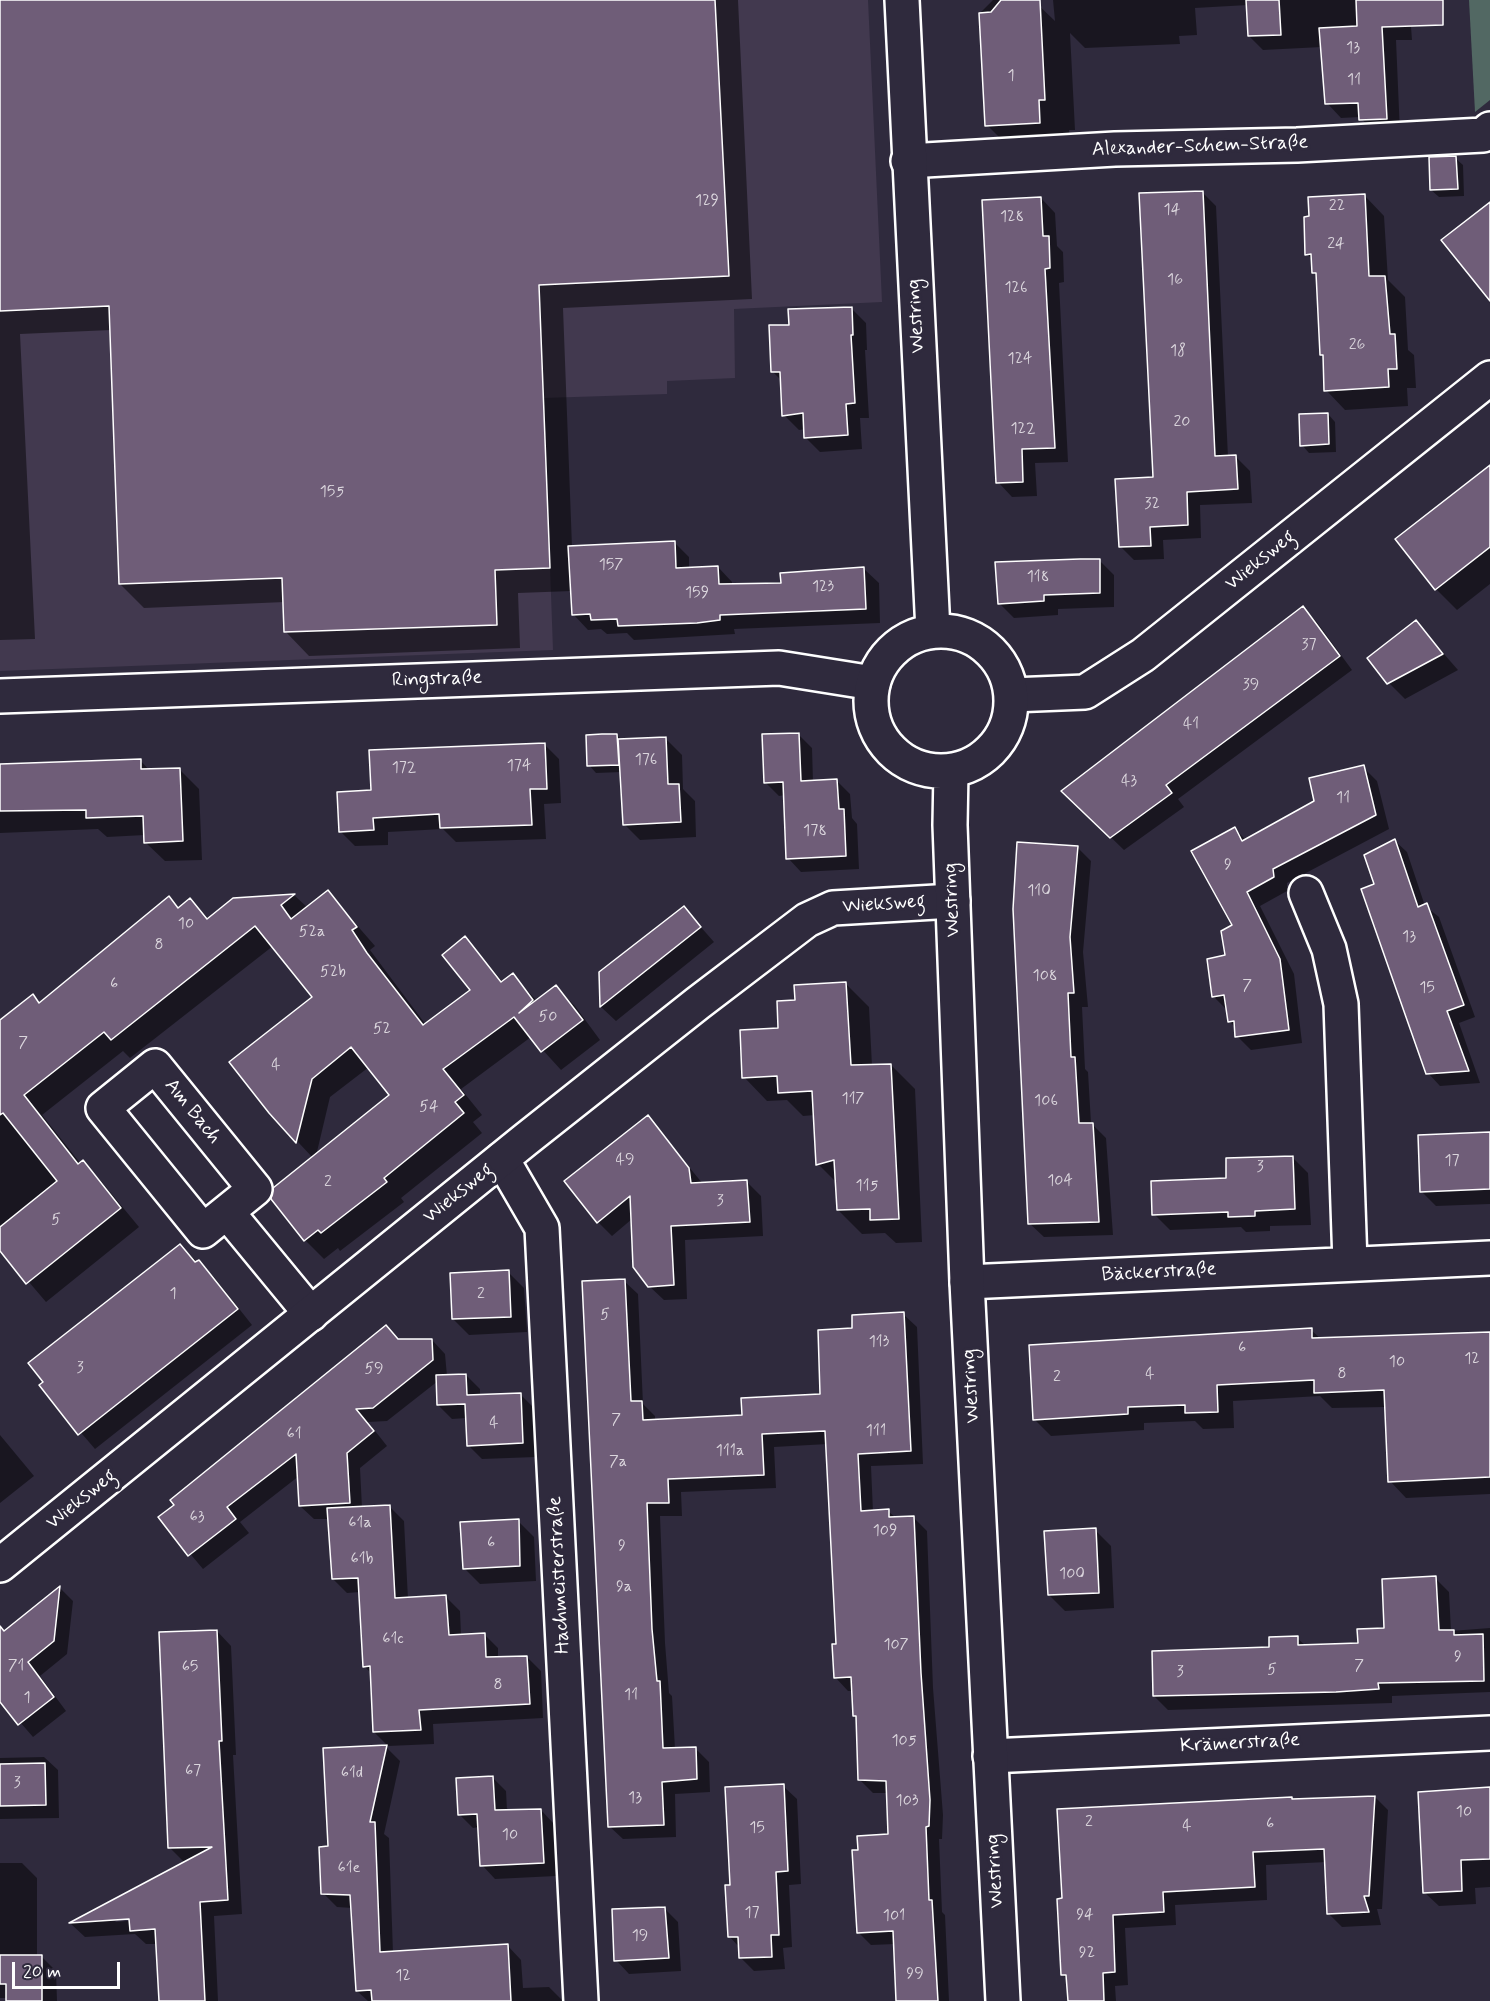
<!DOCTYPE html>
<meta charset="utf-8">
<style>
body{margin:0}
#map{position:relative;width:1490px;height:2001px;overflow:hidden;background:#2f2a3d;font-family:Mynerve,sans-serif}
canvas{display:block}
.scale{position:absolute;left:12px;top:1962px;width:108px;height:27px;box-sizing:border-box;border:3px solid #fff;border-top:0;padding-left:8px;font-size:18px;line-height:21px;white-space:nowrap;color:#fff;-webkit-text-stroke:4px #2f2a3d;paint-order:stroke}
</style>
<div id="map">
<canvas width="1490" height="2001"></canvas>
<div class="scale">20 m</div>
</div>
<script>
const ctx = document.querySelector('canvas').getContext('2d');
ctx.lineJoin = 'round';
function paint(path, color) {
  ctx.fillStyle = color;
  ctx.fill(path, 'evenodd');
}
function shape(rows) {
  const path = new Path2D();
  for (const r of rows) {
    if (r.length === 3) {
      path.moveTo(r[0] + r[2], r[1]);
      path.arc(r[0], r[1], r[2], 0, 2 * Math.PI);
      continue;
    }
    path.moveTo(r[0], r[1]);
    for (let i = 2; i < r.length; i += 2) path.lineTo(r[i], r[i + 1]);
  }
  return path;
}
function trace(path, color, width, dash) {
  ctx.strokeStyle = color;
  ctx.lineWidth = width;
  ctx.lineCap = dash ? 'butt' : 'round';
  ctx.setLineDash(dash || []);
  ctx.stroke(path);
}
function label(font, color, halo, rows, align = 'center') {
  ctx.font = font + ' Mynerve,sans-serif';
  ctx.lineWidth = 6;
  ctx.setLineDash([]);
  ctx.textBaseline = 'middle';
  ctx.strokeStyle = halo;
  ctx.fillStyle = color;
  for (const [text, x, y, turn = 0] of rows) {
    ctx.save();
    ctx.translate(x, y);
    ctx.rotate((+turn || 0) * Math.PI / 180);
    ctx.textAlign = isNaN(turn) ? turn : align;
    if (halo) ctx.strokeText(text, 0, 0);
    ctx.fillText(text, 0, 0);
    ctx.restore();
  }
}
const built = shape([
 [0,0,868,0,882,302,734,309,735,378,667,381,667,394,544,398,553,650,0,671]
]);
const green = shape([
 [1469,0,1490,0,1490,100,1475,112]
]);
const shadow = shape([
 [0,0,738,0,752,299,563,308,572,547,674,542,689,557,689,568,718,567,732,582,732,585,782,584,864,569,879,583,880,623,734,629,735,634,634,640,627,633,607,634,601,629,588,630,574,615,572,591,518,593,520,648,309,656,286,632,285,602,144,608,120,584,111,330,20,334,35,639,0,640],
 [993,0,1033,0,1055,21,1053,0,1409,0,1412,40,1396,40,1400,133,1375,134,1360,117,1341,118,1327,103,1322,47,1263,50,1249,36,1248,5,1195,8,1197,35,1179,36,1180,44,1085,48,1070,33,1075,130,1069,130,1070,153,1018,156,987,125,981,12],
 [1455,158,1463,165,1464,196,1439,197,1431,190],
 [1202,192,1216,206,1228,457,1236,457,1250,471,1252,503,1200,505,1201,538,1163,540,1164,559,1134,560,1120,546,1154,479],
 [1365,196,1384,216,1388,280,1405,297,1408,350,1414,355,1416,388,1407,388,1408,406,1345,410,1326,390,1318,277,1313,272,1313,260,1307,254],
 [1041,198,1055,213,1057,246,1063,252,1064,282,1059,283,1068,462,1035,463,1037,496,1012,497,998,482],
 [851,308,866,323,867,350,865,350,869,418,860,418,862,449,820,452,805,437,805,429,799,430,784,415,782,381,773,372,791,326],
 [1328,414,1335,422,1336,452,1309,453,1302,445],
 [1490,467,1490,584,1457,610,1436,589,1397,539],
 [1099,560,1114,575,1114,607,1058,609,1058,615,1014,618,999,603],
 [1303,608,1316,621,1352,670,1178,799,1184,807,1124,850,1063,791],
 [1416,622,1458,670,1405,699,1389,683],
 [798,734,812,748,813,782,837,781,850,794,852,818,857,824,859,869,801,872,788,858,785,795,779,796,765,782],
 [617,735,622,740,666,739,682,755,683,789,695,801,696,837,640,840,624,824,622,772,596,773,589,765],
 [544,744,559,759,561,803,544,804,546,839,456,842,443,829,388,832,388,845,355,846,340,831,372,792],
 [140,760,150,771,179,769,199,789,202,860,165,861,145,842,145,835,107,837,98,829,0,833,0,763,2,766],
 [1363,767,1377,781,1389,829,1287,883,1287,891,1260,906,1294,974,1302,1043,1251,1050,1237,1036,1236,1028,1229,1021,1227,1010,1213,996,1234,926,1235,829,1246,840,1316,801],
 [1394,840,1407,852,1425,906,1439,917,1475,1017,1459,1023,1480,1083,1440,1086,1428,1073,1376,885],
 [1077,847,1091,861,1083,952,1088,1007,1082,1007,1085,1069,1088,1072,1091,1123,1106,1138,1113,1235,1044,1237,1029,1223],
 [328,892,375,946,370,950,426,1025,472,991,465,938,503,982,513,975,537,1001,556,987,575,1006,600,1040,561,1070,531,1037,461,1089,482,1115,473,1122,482,1133,401,1198,404,1202,340,1251,338,1248,324,1259,305,1240,272,1198,313,1158,270,1112,314,997,273,946,130,1058,123,1051,42,1115,81,1164,83,1162,101,1181,139,1227,46,1302,0,1248,0,1022,33,996,40,1004,169,899,179,909,190,900,209,919,234,899,294,895,308,908],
 [369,1067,391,1096,316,1156,330,1097],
 [684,908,714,942,616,1021,601,1007,601,973],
 [845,983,869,1007,872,1066,891,1065,915,1089,922,1242,896,1243,885,1233,862,1234,838,1210,837,1183,818,1164,815,1115,803,1116,787,1100,767,1101,744,1077,797,1002],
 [648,1117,703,1184,746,1181,761,1196,763,1236,685,1240,687,1299,664,1300,649,1286,632,1219,612,1236,598,1222],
 [1490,1133,1490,1204,1436,1206,1421,1191],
 [1292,1157,1308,1173,1311,1225,1270,1226,1270,1231,1246,1232,1241,1227,1170,1230,1154,1214,1228,1179],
 [180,1246,214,1277,252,1325,95,1449,41,1386],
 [508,1272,524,1288,527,1332,469,1335,453,1319],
 [624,1281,638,1294,643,1404,655,1416,655,1421,744,1416,821,1395,854,1330,903,1314,917,1327,923,1464,871,1466,873,1512,888,1511,896,1518,913,1517,927,1531,933,1688,943,1815,942,1839,939,1839,942,1912,945,1915,949,2001,897,2001,895,1944,871,1945,858,1932,860,1851,890,1836,888,1793,873,1793,859,1779,857,1719,854,1716,853,1691,848,1691,835,1677,838,1645,828,1444,774,1447,776,1488,681,1492,682,1516,660,1516,665,1643,669,1693,672,1696,675,1749,695,1748,709,1762,710,1792,675,1794,676,1837,623,1839,609,1826],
 [386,1327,400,1341,432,1340,445,1354,447,1376,466,1375,480,1389,480,1396,520,1394,534,1408,536,1457,482,1459,468,1445,467,1418,452,1419,438,1405,438,1381,387,1421,368,1422,387,1446,360,1468,362,1508,390,1507,404,1521,408,1599,446,1597,460,1611,461,1635,484,1634,498,1648,498,1658,527,1657,541,1671,543,1718,433,1724,434,1744,388,1746,374,1732,371,1673,364,1666,360,1592,347,1593,333,1579,330,1519,314,1519,300,1506,299,1476,240,1522,249,1533,203,1569,160,1518],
 [1311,1330,1321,1339,1490,1334,1490,1494,1406,1498,1390,1481,1386,1407,1332,1408,1320,1396,1233,1401,1234,1428,1203,1429,1195,1421,1144,1423,1144,1430,1051,1436,1035,1420],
 [0,1435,34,1476,0,1503],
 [518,1521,534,1537,536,1581,480,1584,464,1568],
 [1095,1530,1111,1546,1114,1608,1065,1611,1049,1595],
 [1435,1578,1449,1592,1451,1631,1490,1628,1490,1692,1392,1696,1392,1703,1168,1710,1154,1696,1297,1638,1306,1646,1359,1645,1386,1629],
 [60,1588,73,1601,67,1654,40,1676,66,1711,33,1737,0,1699,0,1636],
 [217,1631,231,1646,236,1755,233,1755,242,1914,214,1916,218,2001,160,2001,157,1944,146,1944,135,1934,85,1937,71,1924,185,1863,169,1847],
 [137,1917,137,1920,115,1922,119,1918],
 [386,1747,400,1761,384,1834,389,1838,393,1953,507,1945,521,1960,523,1988,549,1987,563,2001,368,2001,357,1991,352,1908,337,1907,323,1893,330,1848],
 [44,1757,58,1770,59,1818,0,1819,0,1758],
 [492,1777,506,1791,507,1810,541,1810,554,1824,556,1876,495,1879,482,1865,479,1827,473,1828,459,1814],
 [783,1786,797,1799,801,1884,789,1885,792,1947,783,1948,785,1969,754,1971,741,1958,740,1948,729,1936,732,1886],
 [1490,1790,1490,1887,1475,1888,1476,1904,1439,1906,1424,1892],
 [1375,1797,1388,1810,1382,1909,1377,1909,1381,1925,1342,1927,1329,1914,1327,1862,1266,1865,1267,1900,1175,1905,1176,1925,1125,1928,1128,1985,1115,1986,1116,2001,1070,2001,1068,1980,1062,1974,1059,1900,1294,1801],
 [0,1863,22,1863,37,1878,37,1956,41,1956,56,1971,57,2001,8,2001,8,1998,0,1998],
 [665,1909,678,1922,681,1971,629,1974,616,1960]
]);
const building = shape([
 [0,0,715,0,729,276,539,285,550,568,495,570,497,625,284,632,282,578,119,584,109,306,0,311,0,0],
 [1001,0,1040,0,1045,100,1039,100,1040,123,985,126,979,13,991,12,1001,0],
 [1246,0,1279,0,1281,35,1248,36,1246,0],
 [1356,0,1443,0,1443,25,1382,27,1387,119,1359,120,1358,103,1325,104,1319,28,1357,26,1356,0],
 [1456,156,1458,189,1430,190,1429,157,1456,156],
 [1203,191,1215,456,1236,455,1238,489,1187,492,1188,525,1150,527,1151,546,1119,547,1115,479,1153,477,1139,193,1203,191],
 [1365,194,1369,276,1385,276,1390,334,1395,334,1397,369,1388,369,1389,387,1324,391,1323,355,1320,355,1316,273,1312,273,1311,254,1305,255,1304,217,1309,216,1308,197,1365,194],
 [1041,197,1043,236,1049,236,1050,268,1045,269,1055,448,1022,449,1023,482,996,483,982,200,1041,197],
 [1490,202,1490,301,1441,240,1490,202],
 [852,307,853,335,851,335,855,403,846,404,848,435,804,438,803,413,782,416,780,372,771,372,769,325,789,325,788,309,852,307],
 [1328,413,1329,444,1300,446,1299,414,1328,413],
 [1490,465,1490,547,1435,590,1395,539,1490,465],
 [675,541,676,568,718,566,719,584,781,583,780,573,864,567,866,609,720,615,720,620,697,623,618,626,617,619,591,620,590,614,572,615,568,546,675,541],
 [1080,559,1100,559,1100,593,1044,595,1044,601,998,604,995,562,1080,559],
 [1303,606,1340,656,1166,785,1172,793,1110,838,1061,791,1303,606],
 [1416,620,1443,654,1387,684,1367,658,1416,620],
 [799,733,801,781,837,779,839,809,844,809,846,856,786,859,783,782,764,783,762,734,799,733],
 [602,734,617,734,619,765,587,766,586,735,602,734],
 [666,737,668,784,679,784,681,822,623,825,618,739,666,737],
 [545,743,547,789,530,789,532,825,440,828,439,814,373,818,374,830,339,832,337,792,371,790,369,750,545,743],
 [141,759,141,769,180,768,183,841,144,843,143,816,86,818,86,810,0,811,0,764,141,759],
 [1364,765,1376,815,1273,869,1274,877,1247,892,1280,959,1289,1030,1235,1037,1234,1021,1228,1022,1224,995,1212,997,1207,959,1225,955,1221,931,1232,925,1191,851,1235,827,1242,841,1314,801,1309,778,1364,765],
 [1395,839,1418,907,1427,903,1464,1005,1447,1011,1469,1071,1426,1074,1361,889,1374,884,1364,855,1395,839],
 [1017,842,1078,846,1070,937,1074,993,1068,993,1071,1057,1075,1057,1079,1123,1093,1123,1099,1222,1028,1224,1013,909,1017,842],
 [328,890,357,927,352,930,367,953,423,1025,470,990,442,955,465,936,501,982,513,973,533,1000,519,1013,556,985,583,1020,541,1052,514,1017,443,1069,464,1095,455,1102,464,1113,384,1178,387,1182,321,1233,318,1230,304,1241,271,1199,273,1188,389,1095,351,1047,312,1079,296,1143,269,1113,229,1062,312,997,255,926,111,1040,104,1032,24,1095,78,1164,83,1160,121,1208,26,1284,0,1251,0,1227,57,1181,3,1113,0,1115,0,1020,33,994,39,1003,169,896,178,908,190,898,207,919,233,898,295,894,281,905,291,919,328,890],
 [684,906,701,927,600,1007,599,972,684,906],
 [846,982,851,1065,891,1064,899,1219,870,1220,870,1209,837,1210,834,1160,816,1165,812,1091,778,1093,777,1076,742,1078,740,1030,778,1028,777,1001,795,1000,794,985,846,982],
 [648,1115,689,1168,691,1183,747,1180,750,1222,671,1226,674,1285,648,1287,633,1267,630,1196,597,1223,564,1181,648,1115],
 [1490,1132,1490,1189,1420,1192,1418,1135,1490,1132],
 [1293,1156,1295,1209,1255,1211,1255,1216,1228,1217,1228,1212,1152,1215,1151,1181,1226,1178,1226,1158,1293,1156],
 [180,1244,195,1262,199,1260,238,1309,78,1435,39,1385,43,1382,28,1363,180,1244],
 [509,1270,511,1317,452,1319,450,1273,509,1270],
 [625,1279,631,1401,642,1401,643,1420,742,1415,741,1398,820,1394,818,1330,852,1328,852,1315,904,1312,911,1451,858,1454,861,1511,889,1509,889,1517,914,1516,921,1673,930,1800,929,1826,926,1827,929,1900,932,1900,938,2001,896,2001,893,1931,857,1933,852,1850,858,1850,857,1836,888,1834,886,1781,858,1780,856,1716,853,1716,851,1677,834,1678,832,1644,836,1644,825,1431,762,1434,764,1475,668,1479,669,1503,647,1503,652,1629,657,1681,660,1681,663,1748,696,1747,697,1779,662,1782,664,1825,608,1827,582,1281,625,1279],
 [386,1325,398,1339,432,1339,433,1360,373,1408,356,1409,374,1431,347,1453,350,1503,299,1506,296,1454,227,1507,236,1519,188,1556,158,1517,174,1505,170,1500,386,1325],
 [1312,1328,1312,1338,1490,1332,1490,1477,1388,1482,1384,1390,1314,1393,1314,1380,1217,1385,1218,1412,1185,1413,1185,1405,1128,1407,1128,1414,1033,1420,1029,1345,1312,1328],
 [466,1374,467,1395,521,1393,523,1443,467,1446,465,1404,437,1405,436,1375,466,1374],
 [390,1505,395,1598,446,1595,449,1635,485,1633,486,1657,527,1656,530,1704,419,1710,421,1730,373,1732,370,1666,363,1667,358,1578,332,1579,327,1508,390,1505],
 [519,1519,520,1566,463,1569,460,1522,519,1519],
 [1096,1528,1099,1593,1048,1595,1044,1531,1096,1528],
 [1436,1576,1439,1630,1454,1630,1454,1635,1483,1634,1484,1681,1378,1683,1379,1689,1336,1692,1153,1696,1152,1651,1269,1647,1269,1637,1298,1636,1298,1645,1358,1643,1357,1629,1384,1628,1382,1579,1436,1576],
 [60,1586,54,1641,28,1662,54,1697,18,1725,0,1702,0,1626,4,1631,60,1586],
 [217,1630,222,1741,219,1741,228,1900,200,1902,205,2001,159,2001,155,1929,130,1931,129,1919,69,1923,212,1847,168,1848,159,1632,217,1630],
 [387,1745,370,1822,375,1822,380,1952,508,1944,511,2001,372,2001,371,1990,356,1991,350,1895,321,1894,319,1847,328,1846,323,1748,387,1745],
 [45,1763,46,1805,0,1806,0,1764,45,1763],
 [493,1776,495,1810,541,1809,544,1863,480,1866,477,1814,458,1815,456,1778,493,1776],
 [784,1784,788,1871,776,1872,779,1935,771,1935,772,1957,739,1958,738,1937,728,1937,725,1885,730,1885,725,1787,784,1784],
 [1490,1787,1490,1859,1461,1860,1462,1891,1423,1893,1418,1792,1490,1787],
 [1375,1796,1369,1896,1364,1896,1369,1912,1327,1914,1324,1849,1253,1852,1255,1887,1163,1892,1164,1912,1113,1915,1115,1972,1103,1973,1104,2001,1068,2001,1066,1975,1061,1975,1057,1899,1062,1898,1057,1809,1292,1797,1292,1799,1375,1796],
 [665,1907,669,1958,614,1961,612,1909,665,1907],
 [0,1955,42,1955,42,2001,6,2001,6,1984,0,1984,0,1955]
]);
const minor = shape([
 [908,161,1115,149,1297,145,1483,135,1490,129],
 [1012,695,1085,692,1143,655,1490,378],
 [0,696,779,668,873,683],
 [1306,893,1329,949,1341,1004,1350,1263],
 [155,1066,255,1189,203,1231,103,1108,155,1066],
 [502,1159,542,1228,581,2001],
 [227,1212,311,1314],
 [967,1282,1490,1258],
 [990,1756,1490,1733]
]);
const tertiary = shape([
 [0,1565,525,1140,698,1003,807,920,833,908,953,901]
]);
const secondary = shape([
 [902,0,933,631],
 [941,701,70],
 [951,771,950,825,967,1282,1003,2001]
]);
const numberNames = [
 ["13",1353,49],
 ["1",1011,77],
 ["11",1354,81],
 ["129",707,202],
 ["22",1337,207],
 ["14",1172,211],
 ["128",1012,218],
 ["24",1336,245],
 ["16",1175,281],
 ["126",1016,289],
 ["26",1357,346],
 ["18",1178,352],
 ["124",1020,360],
 ["20",1182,423],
 ["122",1023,430],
 ["155",332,493],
 ["32",1152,505],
 ["157",611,566],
 ["118",1038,578],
 ["123",823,588],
 ["159",697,594],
 ["37",1309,646],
 ["39",1251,686],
 ["41",1191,725],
 ["176",646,761],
 ["174",519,767],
 ["172",404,769],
 ["43",1129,782],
 ["11",1343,799],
 ["178",815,832],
 ["9",1228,866],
 ["110",1039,892],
 ["10",186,925],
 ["52a",312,933],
 ["13",1409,938],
 ["8",159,946],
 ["52b",333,973],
 ["108",1045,977],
 ["6",114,985],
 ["7",1247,987],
 ["15",1427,989],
 ["50",548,1018],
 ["52",382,1030],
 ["7",23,1044],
 ["4",276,1066],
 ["117",853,1100],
 ["106",1046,1102],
 ["54",429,1108],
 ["49",625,1161],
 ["17",1452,1162],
 ["3",1260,1168],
 ["104",1060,1182],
 ["2",328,1183],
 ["115",867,1187],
 ["3",720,1202],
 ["5",56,1221],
 ["1",173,1295],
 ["2",481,1295],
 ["5",605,1316],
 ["113",879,1343],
 ["6",1242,1349],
 ["12",1472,1360],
 ["10",1397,1363],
 ["3",80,1369],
 ["59",374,1370],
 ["4",1150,1375],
 ["8",1342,1375],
 ["2",1057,1378],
 ["7",616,1421],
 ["4",494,1424],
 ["111",876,1432],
 ["61",294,1435],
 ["111a",730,1452],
 ["7a",618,1463],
 ["63",197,1518],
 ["61a",360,1524],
 ["109",885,1532],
 ["6",491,1544],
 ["9",622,1547],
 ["61b",362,1560],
 ["100",1072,1575],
 ["9a",624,1588],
 ["61c",393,1640],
 ["107",896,1646],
 ["9",1458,1658],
 ["71",16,1667],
 ["7",1359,1667],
 ["65",190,1668],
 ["5",1272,1671],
 ["3",1180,1673],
 ["8",498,1686],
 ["11",631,1696],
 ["1",27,1699],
 ["105",904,1742],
 ["67",193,1772],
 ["61d",352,1774],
 ["3",17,1784],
 ["13",635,1799],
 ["103",907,1802],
 ["10",1464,1813],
 ["2",1089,1823],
 ["6",1270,1825],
 ["4",1187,1827],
 ["15",757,1829],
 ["10",510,1836],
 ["61e",349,1869],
 ["17",752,1914],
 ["94",1085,1916],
 ["101",894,1917],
 ["19",640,1937],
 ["92",1087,1954],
 ["99",915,1975],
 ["12",403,1977]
];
const streetNames = [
 ["Alexander-Schem-Straße",1200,147,-2],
 ["Westring",917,316,-93],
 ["Wieksweg",1261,561,-39],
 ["Ringstraße",437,680,-2],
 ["Westring",953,900,-92],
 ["Wieksweg",884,905,-4],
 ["Am Bach",192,1112,51],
 ["Wieksweg",459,1194,-39],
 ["Bäckerstraße",1159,1273,-3],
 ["Westring",972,1386,-93],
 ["Wieksweg",82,1500,-39],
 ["Hachmeisterstraße",560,1575,-93],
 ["Krämerstraße",1240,1744,-3],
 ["Westring",996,1871,-93]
];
paint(built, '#42394f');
paint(green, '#526863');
paint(shadow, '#0007');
paint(building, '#6f5d78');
trace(building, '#fff', 1.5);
trace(minor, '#fff', 38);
trace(tertiary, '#fff', 38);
trace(secondary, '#fff', 38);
trace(minor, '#2f2a3d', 33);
trace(tertiary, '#2f2a3d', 33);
trace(secondary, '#2f2a3d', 33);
label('16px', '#dbd6dd', null, numberNames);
label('20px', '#fff', '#2f2a3d', streetNames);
</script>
